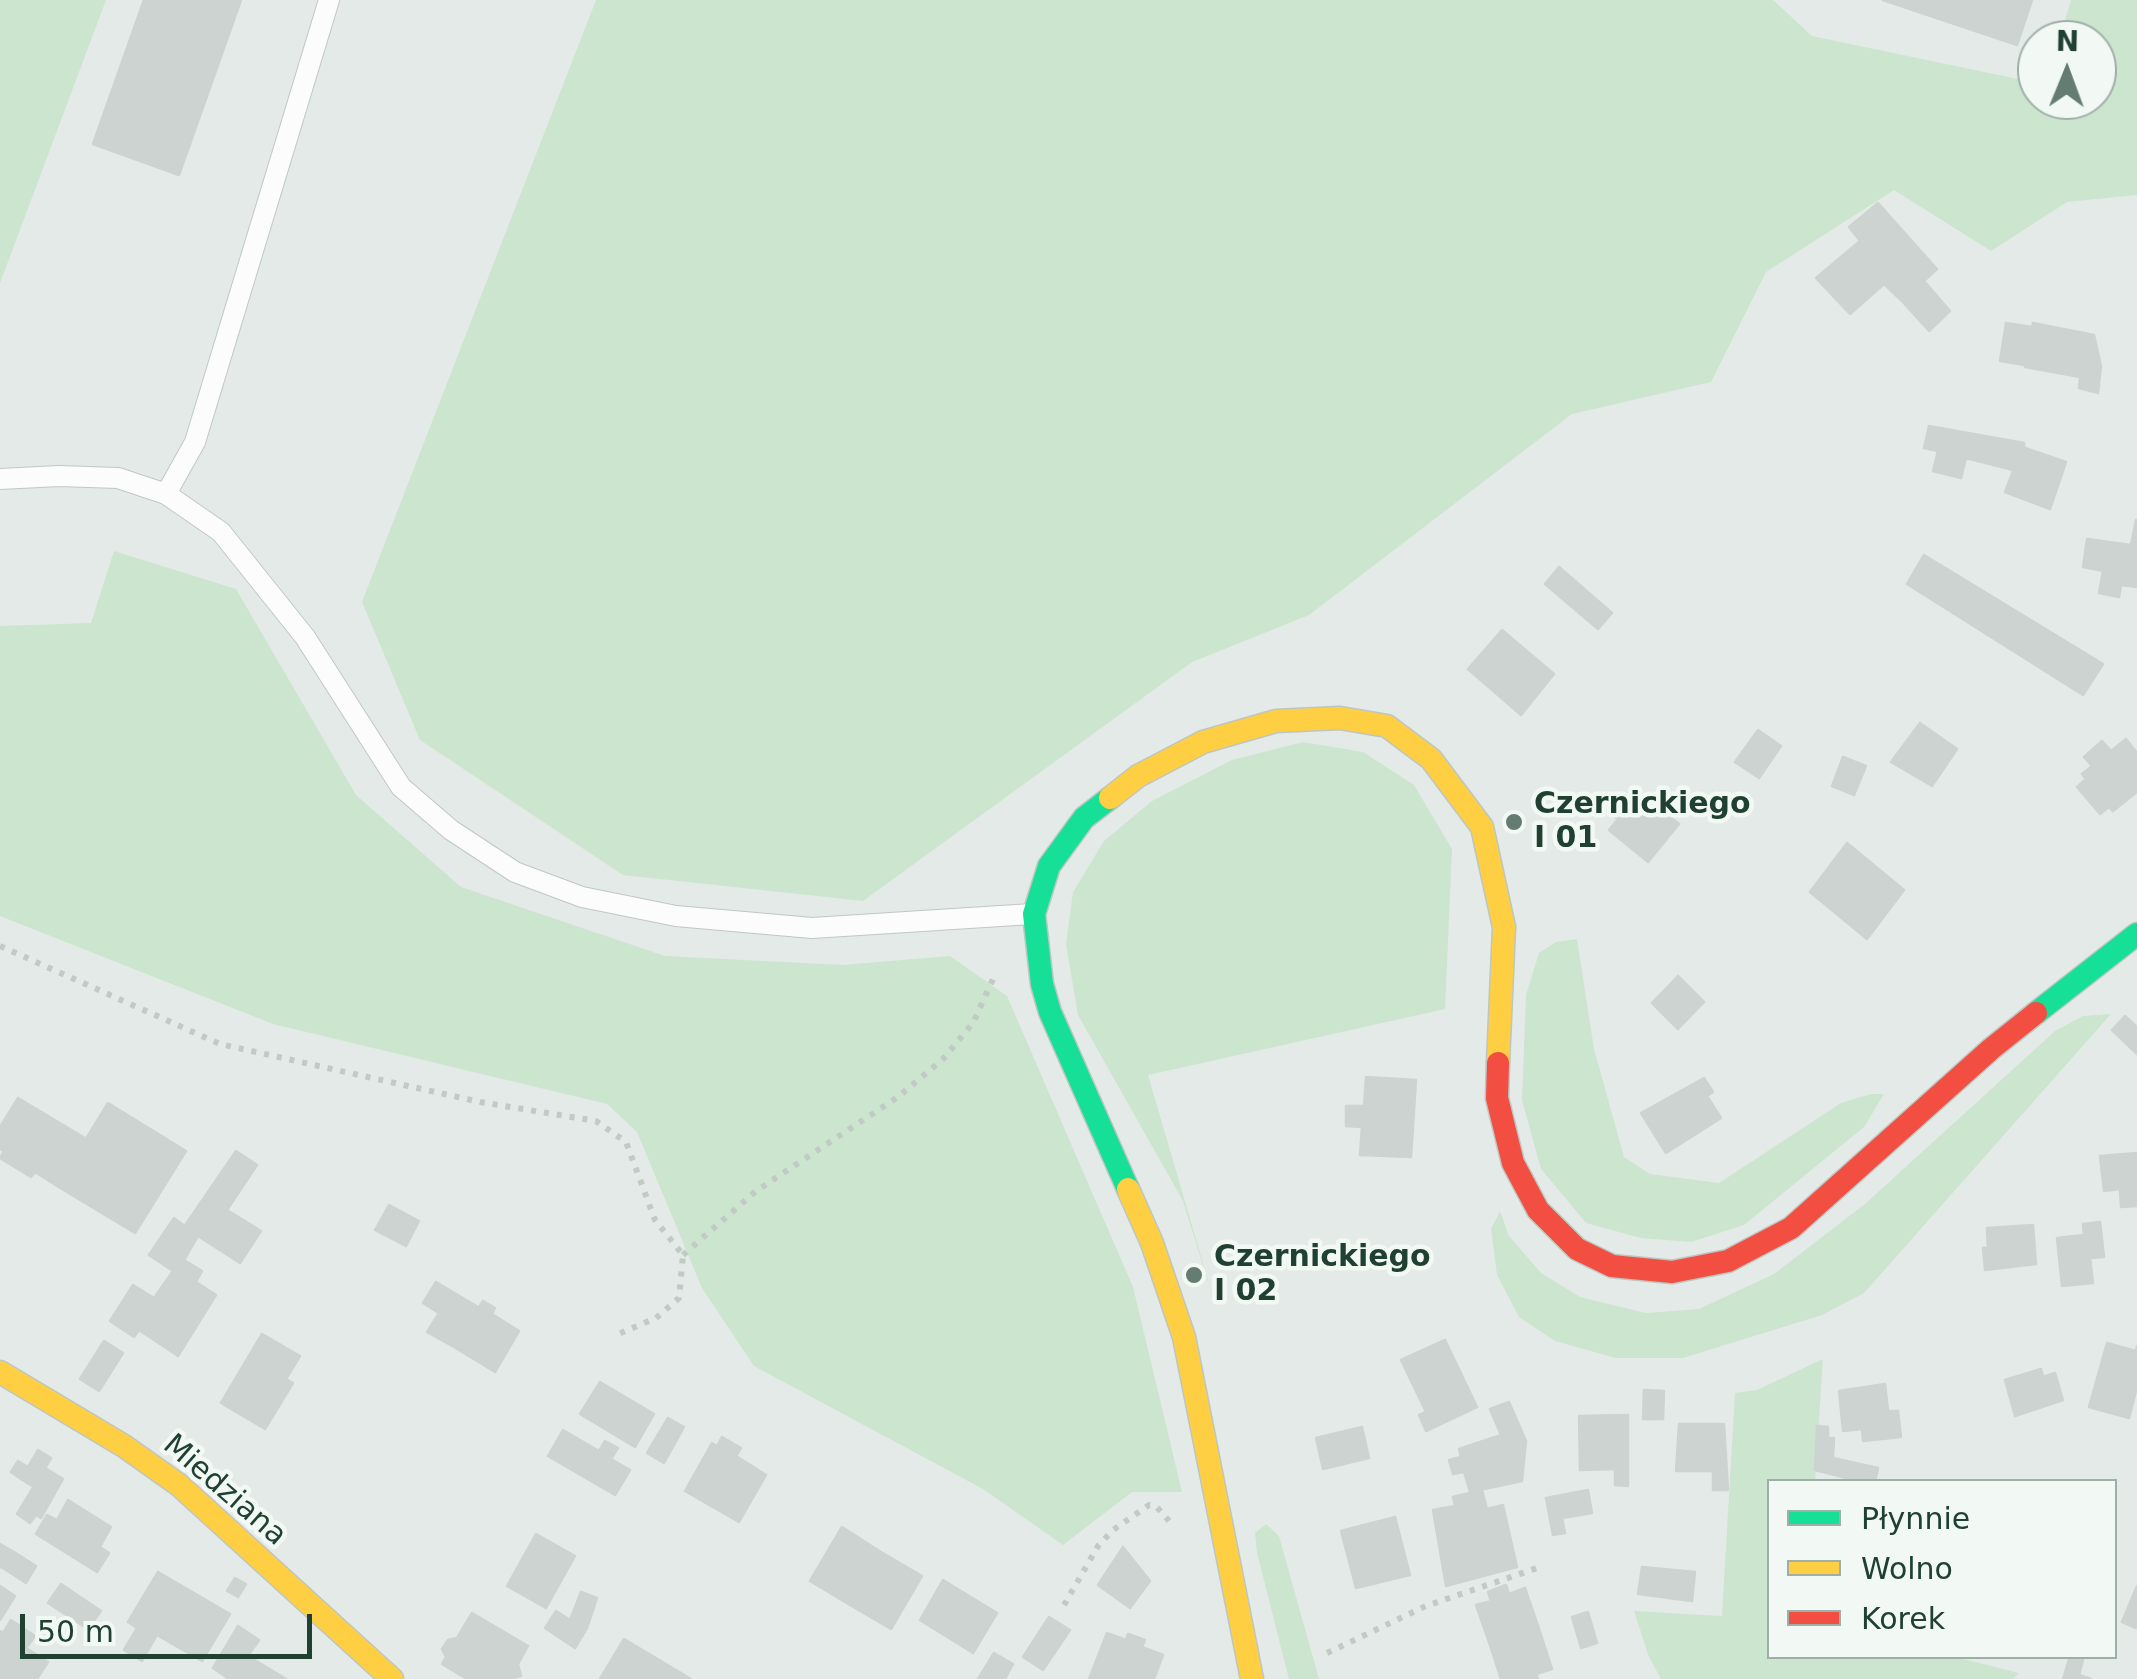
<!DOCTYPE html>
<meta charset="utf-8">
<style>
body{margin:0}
#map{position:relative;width:2137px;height:1679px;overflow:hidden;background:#e4eae7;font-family:"DejaVu Sans",sans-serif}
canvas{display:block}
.legend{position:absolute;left:1767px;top:1479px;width:350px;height:180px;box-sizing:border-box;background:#f2f9f5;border:2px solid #9eafa7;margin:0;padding:12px 18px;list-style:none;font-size:30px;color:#204032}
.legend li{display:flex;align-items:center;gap:20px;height:50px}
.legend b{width:50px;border:2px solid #9eafa7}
.north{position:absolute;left:2017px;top:20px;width:100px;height:100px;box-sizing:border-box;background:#f2f9f5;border:2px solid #9eafa7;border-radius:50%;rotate:1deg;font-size:28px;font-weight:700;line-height:40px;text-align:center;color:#204032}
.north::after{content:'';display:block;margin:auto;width:35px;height:45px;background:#657c71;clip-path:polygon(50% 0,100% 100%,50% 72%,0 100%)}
.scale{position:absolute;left:20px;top:1614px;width:292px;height:45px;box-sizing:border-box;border:5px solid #204032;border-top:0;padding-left:12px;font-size:30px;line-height:35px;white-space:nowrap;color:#204032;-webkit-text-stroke:8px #f2f9f5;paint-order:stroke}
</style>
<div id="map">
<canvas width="2137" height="1679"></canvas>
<ul class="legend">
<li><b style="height:12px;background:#16e098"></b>Płynnie</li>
<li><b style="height:12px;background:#ffcf43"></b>Wolno</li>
<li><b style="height:12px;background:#f24e42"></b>Korek</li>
</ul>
<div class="north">N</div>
<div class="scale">50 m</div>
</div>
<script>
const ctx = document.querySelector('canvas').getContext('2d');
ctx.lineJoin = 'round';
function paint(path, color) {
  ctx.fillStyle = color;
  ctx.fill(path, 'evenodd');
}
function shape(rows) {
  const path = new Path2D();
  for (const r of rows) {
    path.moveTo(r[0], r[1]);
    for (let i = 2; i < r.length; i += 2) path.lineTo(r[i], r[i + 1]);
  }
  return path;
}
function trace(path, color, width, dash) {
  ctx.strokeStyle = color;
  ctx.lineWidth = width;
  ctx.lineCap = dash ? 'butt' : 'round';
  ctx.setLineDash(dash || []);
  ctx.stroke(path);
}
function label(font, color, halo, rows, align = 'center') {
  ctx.font = font + ' "DejaVu Sans",sans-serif';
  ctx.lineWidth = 9;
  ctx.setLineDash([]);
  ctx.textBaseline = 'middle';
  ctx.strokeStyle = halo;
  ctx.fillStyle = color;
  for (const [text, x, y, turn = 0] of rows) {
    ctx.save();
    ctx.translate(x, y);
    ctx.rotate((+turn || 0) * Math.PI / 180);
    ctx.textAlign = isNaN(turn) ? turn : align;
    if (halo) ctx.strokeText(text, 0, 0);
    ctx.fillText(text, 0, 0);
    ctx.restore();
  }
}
const green = shape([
 [0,0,106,0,0,283],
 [596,0,1773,0,1812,36,2037,83,2037,100,2097,100,2097,40,2059,40,2071,0,2137,0,2137,195,2067,202,1991,251,1894,190,1766,272,1711,382,1572,414,1309,615,1192,662,863,901,623,875,420,740,362,602],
 [114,551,236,589,356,795,461,887,665,956,843,965,950,956,1007,996,1133,1287,1182,1492,1132,1492,1063,1545,983,1489,754,1366,702,1288,637,1132,607,1104,273,1024,0,916,0,626,91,623],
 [1303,742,1363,752,1414,785,1452,849,1445,1009,1148,1075,1217,1311,1183,1201,1078,1015,1066,944,1073,892,1104,841,1152,801,1232,760],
 [1577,939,1594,1049,1624,1157,1650,1174,1719,1183,1841,1103,1871,1094,1884,1094,1864,1127,1744,1225,1691,1242,1641,1238,1586,1223,1541,1169,1522,1100,1526,995,1539,953,1556,942],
 [2111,1014,1864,1293,1822,1315,1683,1358,1616,1358,1555,1341,1519,1317,1497,1275,1491,1229,1500,1211,1509,1236,1541,1273,1580,1297,1646,1313,1699,1309,1774,1274,1865,1204,2055,1031,2083,1016],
 [1823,1359,1815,1481,1770,1482,1770,1656,1955,1657,2019,1673,2013,1679,1661,1679,1649,1657,1634,1611,1722,1616,1735,1393,1757,1390],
 [1266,1524,1279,1536,1319,1679,1289,1679,1257,1553,1255,1533]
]);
const building = shape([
 [144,0,241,0,179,175,93,144,144,0],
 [1883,0,2032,0,2017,45,1883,0],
 [1878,203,1937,269,1902,301,1884,284,1850,314,1816,278,1860,241,1849,227,1878,203],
 [1924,281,1950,311,1929,331,1902,301,1924,281],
 [2006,323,2032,327,2025,365,2000,361,2006,323],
 [2033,323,2094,335,2101,366,2098,393,2079,388,2080,377,2025,367,2033,323],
 [1929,426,2024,443,2024,448,2013,470,1966,458,1961,478,1933,471,1938,451,1924,448,1929,426],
 [2022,447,2066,462,2050,509,2005,492,2022,447],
 [2136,520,2137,587,2121,585,2119,597,2099,593,2103,571,2083,567,2087,539,2131,545,2136,520],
 [1924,555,2103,664,2083,695,1907,584,1924,555],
 [1559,567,1612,613,1598,629,1545,584,1559,567],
 [1502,630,1554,674,1521,715,1468,669,1502,630],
 [1920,723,1957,749,1932,786,1891,762,1920,723],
 [1758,730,1781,746,1759,778,1735,762,1758,730],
 [2126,739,2137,753,2137,792,2113,811,2109,807,2100,814,2077,787,2086,779,2082,774,2092,766,2084,757,2102,741,2111,751,2126,739],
 [1843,757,1866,766,1854,795,1832,786,1843,757],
 [1640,793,1679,824,1648,862,1609,830,1618,819,1607,811,1620,795,1631,805,1640,793],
 [1847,843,1904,890,1867,939,1810,892,1847,843],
 [1678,976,1704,1002,1678,1029,1652,1003,1678,976],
 [2125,1016,2137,1027,2137,1054,2112,1030,2125,1016],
 [1366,1077,1416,1080,1411,1157,1360,1155,1362,1127,1346,1126,1346,1106,1364,1106,1366,1077],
 [1704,1078,1713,1092,1707,1096,1721,1118,1666,1153,1641,1113,1704,1078],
 [18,1098,85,1138,57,1186,35,1172,31,1177,0,1158,4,1151,0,1149,0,1127,18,1098],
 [108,1103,186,1151,135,1233,57,1186,108,1103],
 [236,1151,257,1165,227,1210,261,1231,240,1263,184,1227,236,1151],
 [2137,1153,2137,1206,2121,1207,2120,1189,2104,1191,2100,1156,2137,1153],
 [389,1205,419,1221,406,1246,375,1230,389,1205],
 [174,1218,198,1236,184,1260,202,1271,196,1282,216,1295,178,1356,139,1330,134,1337,110,1321,133,1285,154,1298,173,1271,149,1255,174,1218],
 [2100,1222,2104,1257,2090,1258,2093,1283,2062,1286,2057,1238,2084,1235,2083,1224,2100,1222],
 [2033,1225,2036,1264,1985,1270,1983,1248,1988,1248,1987,1228,2033,1225],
 [436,1282,478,1307,454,1347,427,1332,439,1313,423,1303,436,1282],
 [483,1301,495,1308,492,1314,519,1331,495,1372,454,1347,483,1301],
 [262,1334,300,1356,286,1379,293,1383,265,1429,221,1403,262,1334],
 [1445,1340,1477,1407,1426,1431,1419,1415,1426,1412,1401,1360,1445,1340],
 [104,1341,123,1353,99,1391,80,1379,104,1341],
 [2107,1343,2136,1351,2137,1346,2137,1387,2129,1418,2089,1407,2107,1343],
 [2041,1369,2043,1377,2055,1373,2063,1400,2015,1416,2005,1380,2041,1369],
 [600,1382,654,1414,635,1447,580,1414,600,1382],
 [1885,1384,1888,1411,1898,1411,1901,1437,1863,1441,1862,1429,1843,1431,1839,1391,1885,1384],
 [1644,1390,1664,1391,1663,1419,1643,1419,1644,1390],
 [1509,1402,1526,1441,1522,1481,1470,1492,1464,1472,1453,1474,1449,1460,1461,1457,1459,1449,1501,1435,1490,1409,1509,1402],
 [1628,1415,1628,1486,1615,1485,1615,1469,1580,1470,1579,1416,1628,1415],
 [668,1418,684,1427,664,1463,647,1453,668,1418],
 [1679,1424,1724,1424,1728,1490,1713,1490,1713,1471,1676,1471,1679,1424],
 [1817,1426,1828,1427,1828,1438,1834,1438,1833,1458,1878,1468,1875,1482,1862,1482,1815,1470,1817,1426],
 [1362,1427,1369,1458,1323,1469,1316,1438,1362,1427],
 [563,1430,599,1451,605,1441,618,1448,611,1459,630,1470,615,1495,548,1456,563,1430],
 [722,1437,741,1448,736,1456,766,1475,739,1522,685,1491,712,1443,717,1446,722,1437],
 [38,1450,51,1458,34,1487,21,1479,38,1450],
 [18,1461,28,1467,21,1479,11,1472,18,1461],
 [45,1468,63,1479,41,1518,36,1515,30,1523,17,1514,45,1468],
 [1482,1490,1487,1509,1503,1505,1517,1567,1446,1586,1433,1510,1455,1506,1453,1497,1482,1490],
 [1588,1490,1592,1513,1562,1518,1565,1533,1553,1535,1546,1498,1588,1490],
 [68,1500,111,1527,100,1547,109,1553,97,1572,36,1534,47,1515,57,1520,68,1500],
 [1395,1517,1410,1575,1356,1588,1341,1531,1395,1517],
 [842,1527,881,1552,850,1605,810,1581,842,1527],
 [536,1534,575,1556,546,1608,507,1586,536,1534],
 [0,1544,14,1552,3,1568,0,1567,0,1544],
 [1123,1547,1150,1581,1130,1608,1098,1585,1123,1547],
 [14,1552,36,1566,26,1583,3,1568,14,1552],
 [881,1552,922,1576,891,1629,850,1605,881,1552],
 [1642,1567,1695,1572,1692,1601,1638,1594,1642,1567],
 [158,1572,230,1614,202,1661,157,1635,142,1661,124,1650,137,1628,128,1622,158,1572],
 [235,1578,246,1584,238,1597,227,1591,235,1578],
 [943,1580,997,1613,973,1653,920,1620,943,1580],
 [61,1584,101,1611,88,1629,48,1603,61,1584],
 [1506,1585,1509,1594,1525,1588,1538,1626,1489,1642,1476,1605,1491,1601,1488,1592,1506,1585],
 [0,1586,15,1596,0,1620,0,1586],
 [2137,1586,2137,1625,2136,1628,2122,1622,2137,1586],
 [581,1592,597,1598,587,1628,575,1648,545,1628,556,1611,570,1620,581,1592],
 [1588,1612,1597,1643,1581,1648,1572,1617,1588,1612],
 [472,1613,528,1646,518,1664,521,1676,509,1679,467,1679,442,1664,446,1657,442,1649,448,1640,457,1638,472,1613],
 [1049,1617,1070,1630,1043,1670,1023,1657,1049,1617],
 [11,1620,35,1636,26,1648,48,1662,37,1679,0,1679,0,1631,3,1633,11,1620],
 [238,1626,259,1640,248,1656,286,1679,229,1679,213,1668,238,1626],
 [1538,1626,1552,1669,1536,1674,1538,1679,1501,1679,1489,1642,1538,1626],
 [1107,1633,1126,1640,1128,1634,1145,1640,1142,1647,1163,1655,1154,1679,1089,1679,1107,1633],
 [624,1639,691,1679,600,1679,624,1639],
 [994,1653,1013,1664,1005,1679,978,1679,994,1653],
 [2070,1656,2083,1660,2079,1675,2091,1679,2063,1679,2070,1656]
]);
const path = shape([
 [0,946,220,1044,480,1102,596,1121,626,1142,655,1220,683,1255,679,1298,656,1318,616,1335],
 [683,1255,756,1191,898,1097,943,1059,973,1023,994,977],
 [1064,1605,1098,1546,1113,1530,1149,1505,1156,1506,1169,1521],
 [1327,1653,1426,1606,1543,1566]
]);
const lane = shape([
 [0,479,59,476,118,478,166,494,221,532,305,637,401,787,451,830,515,872,582,897,676,916,812,928,1032,914],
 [166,494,195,442,329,0]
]);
const fast = shape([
 [1110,798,1084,818,1049,866,1034,914,1042,984,1050,1012,1128,1189],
 [2036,1013,2137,934]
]);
const slow = shape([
 [1110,798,1138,776,1203,742,1276,721,1340,718,1387,726,1431,759,1482,827,1504,927,1498,1063],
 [1128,1189,1152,1243,1184,1337,1252,1679],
 [0,1372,124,1446,179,1485,392,1679]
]);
const jam = shape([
 [1498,1063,1497,1098,1513,1163,1538,1210,1577,1249,1612,1266,1672,1272,1728,1261,1791,1228,1991,1049,2036,1013]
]);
const markers = [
 [1514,822,10,"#657c71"],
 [1194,1275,10,"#657c71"]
];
const poiNames = [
 ["Czernickiego",1534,805],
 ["I 01",1534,839],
 ["Czernickiego",1214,1258],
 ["I 02",1214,1292]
];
const streetNames = [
 ["Miedziana",224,1491,41]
];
paint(green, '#cce5cf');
paint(building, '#ccd3d0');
trace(building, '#cdd3d0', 2.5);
trace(lane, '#c1c7c4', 22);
trace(fast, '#bdc6c2', 25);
trace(slow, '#bdc6c2', 25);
trace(jam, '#bdc6c2', 25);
trace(path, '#c1cac5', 6, [5, 8]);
trace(lane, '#fbfcfb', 20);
trace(fast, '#16e098', 22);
trace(slow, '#ffcf43', 22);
trace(jam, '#f24e42', 22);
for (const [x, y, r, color] of markers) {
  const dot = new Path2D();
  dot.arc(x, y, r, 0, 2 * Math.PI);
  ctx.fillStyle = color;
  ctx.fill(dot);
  trace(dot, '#f2f9f5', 4);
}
label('bold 30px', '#204032', '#f2f9f5', poiNames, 'left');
label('30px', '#204032', '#f2f9f5', streetNames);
</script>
